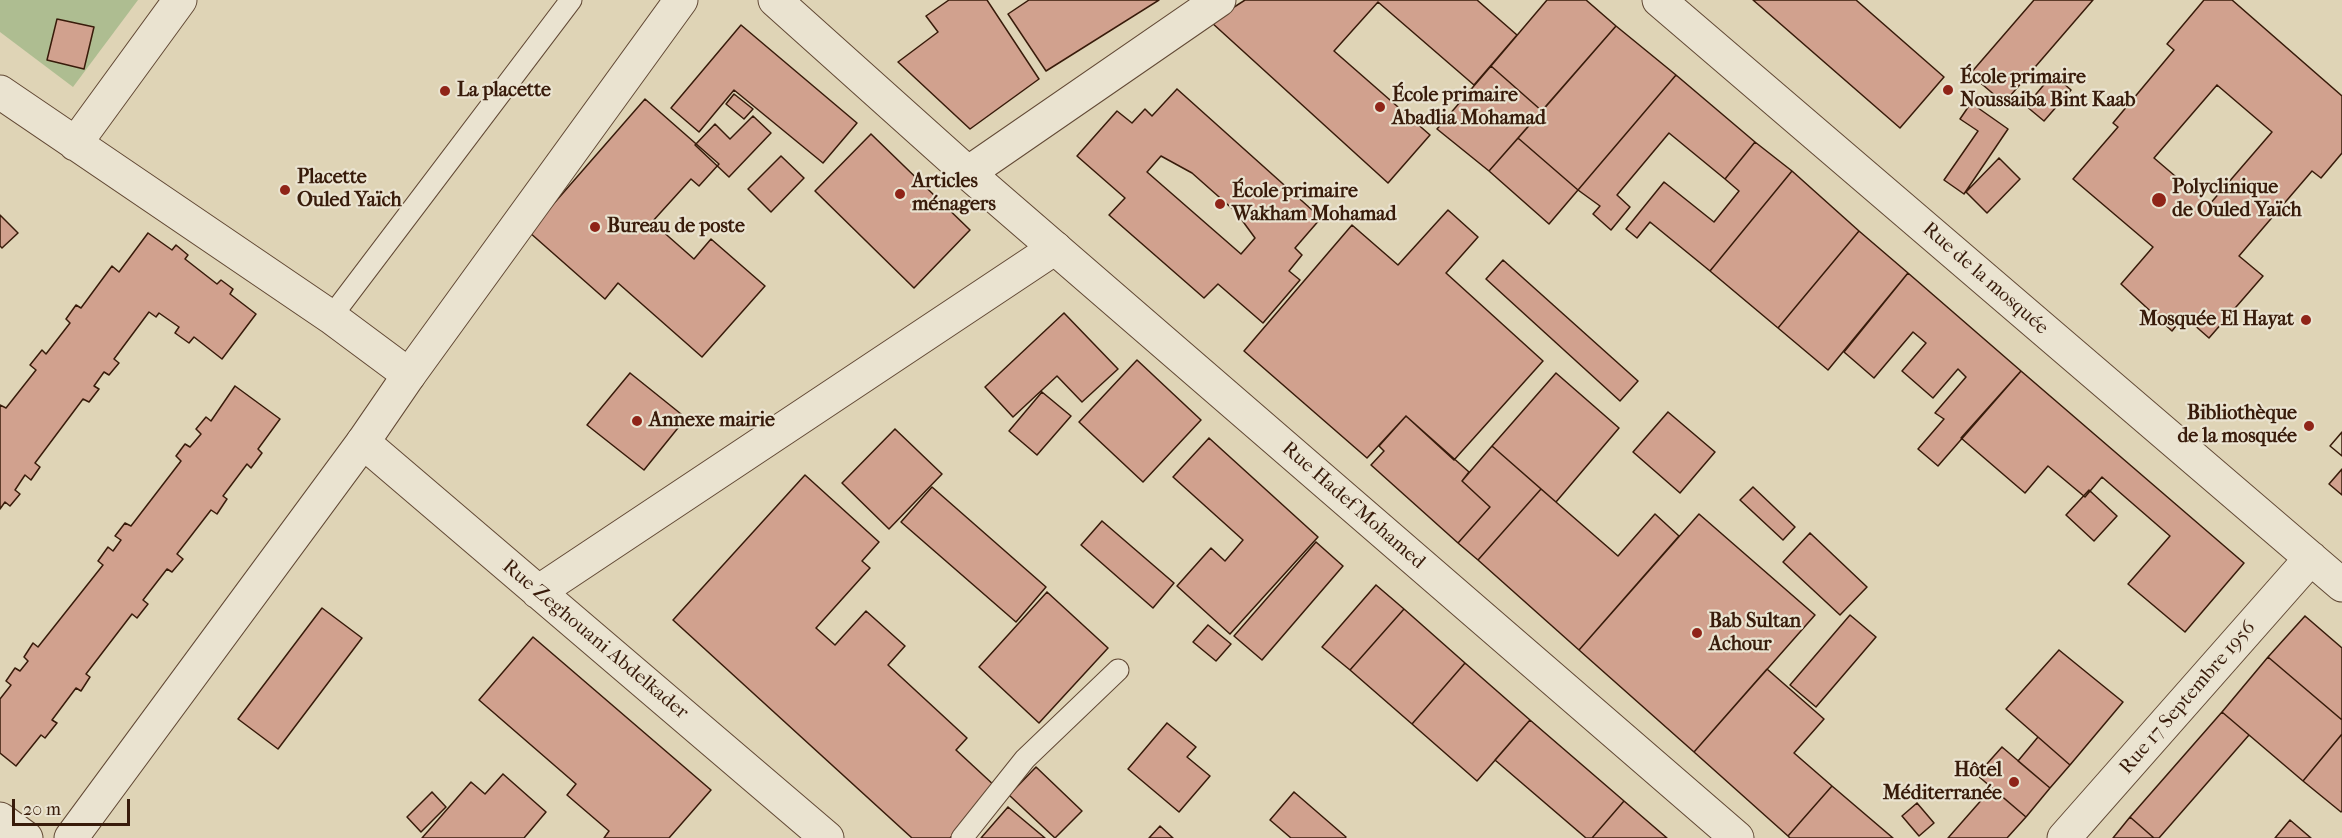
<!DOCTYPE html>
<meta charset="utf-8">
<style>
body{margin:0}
#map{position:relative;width:2342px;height:838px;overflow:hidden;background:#dfd4b6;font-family:"IM FELL French Canon",serif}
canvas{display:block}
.scale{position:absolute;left:12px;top:799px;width:118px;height:27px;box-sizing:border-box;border:3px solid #381b0a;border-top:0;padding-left:8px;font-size:18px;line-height:21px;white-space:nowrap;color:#381b0a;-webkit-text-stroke:4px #eae3d0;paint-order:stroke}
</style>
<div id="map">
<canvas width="2342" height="838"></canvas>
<div class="scale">20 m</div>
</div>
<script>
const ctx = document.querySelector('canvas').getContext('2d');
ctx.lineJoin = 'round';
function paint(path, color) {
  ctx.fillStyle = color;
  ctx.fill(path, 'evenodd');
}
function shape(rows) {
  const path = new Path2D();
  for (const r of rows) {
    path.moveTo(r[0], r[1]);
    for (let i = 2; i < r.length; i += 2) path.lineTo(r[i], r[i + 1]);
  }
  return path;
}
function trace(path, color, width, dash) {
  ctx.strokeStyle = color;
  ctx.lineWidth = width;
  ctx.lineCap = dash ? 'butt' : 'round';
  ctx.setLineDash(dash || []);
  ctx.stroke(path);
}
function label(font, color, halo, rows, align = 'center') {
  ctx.font = font + ' "IM FELL French Canon",serif';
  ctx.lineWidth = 4.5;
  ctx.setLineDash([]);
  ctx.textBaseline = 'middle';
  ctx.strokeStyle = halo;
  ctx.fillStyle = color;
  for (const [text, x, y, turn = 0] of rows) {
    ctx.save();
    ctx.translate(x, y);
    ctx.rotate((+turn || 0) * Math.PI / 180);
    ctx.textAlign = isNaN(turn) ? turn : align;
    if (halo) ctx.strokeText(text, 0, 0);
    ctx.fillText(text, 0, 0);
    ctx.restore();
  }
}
const green = shape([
 [0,0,138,0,73,87,0,32]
]);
const building = shape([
 [949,0,987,0,1039,79,970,129,898,62,938,32,926,16,949,0],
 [1029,0,1159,0,1046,71,1008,14,1029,0],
 [1245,0,1477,0,1517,35,1474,85,1378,2,1334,51,1430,135,1388,183,1211,22,1245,0],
 [1547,0,1586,0,1616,26,1542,111,1491,66,1547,0],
 [1753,0,1856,0,1944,77,1900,128,1753,0],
 [2034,0,2093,0,2004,103,1970,74,2034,0],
 [2204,0,2232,0,2342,96,2342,153,2321,178,2312,171,2239,256,2263,276,2209,338,2184,316,2172,331,2121,284,2153,247,2073,179,2118,127,2113,123,2174,50,2167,44,2204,0],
 [2217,85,2272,132,2209,205,2154,158,2217,85],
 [57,19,94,27,84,69,47,60,57,19],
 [741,25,857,123,823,163,734,90,699,132,671,108,741,25],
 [1616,26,1676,75,1578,190,1518,138,1616,26],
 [1491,66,1542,111,1489,171,1437,129,1491,66],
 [2053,74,2071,90,2044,121,2026,106,2053,74],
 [1676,75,1755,142,1725,179,1669,133,1617,195,1630,207,1611,230,1593,214,1600,206,1578,190,1676,75],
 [1177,89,1321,218,1295,248,1302,255,1289,271,1300,280,1263,323,1218,284,1204,298,1109,215,1125,198,1077,156,1117,111,1132,123,1145,109,1152,116,1177,89],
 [1161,156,1192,173,1236,212,1255,238,1241,254,1147,172,1161,156],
 [734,94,753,109,744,119,726,104,734,94],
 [645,99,719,164,699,186,691,179,652,222,694,259,711,239,765,286,702,357,618,283,605,299,529,232,645,99],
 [1971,103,2008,129,1964,194,1944,180,1978,131,1960,119,1971,103],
 [753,116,771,133,729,177,695,145,715,124,730,139,753,116],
 [871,134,970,230,914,288,815,191,871,134],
 [1518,138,1578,190,1549,224,1489,171,1518,138],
 [1755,142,1792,171,1710,271,1650,222,1637,238,1626,229,1664,182,1714,222,1739,191,1725,179,1755,142],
 [781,156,804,178,771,212,748,189,781,156],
 [1999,158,2020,179,1987,213,1966,192,1999,158],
 [1792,171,1859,231,1778,328,1710,271,1792,171],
 [1448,210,1478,237,1446,273,1543,361,1454,460,1406,416,1367,458,1244,351,1352,225,1398,265,1448,210],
 [0,215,18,233,2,248,0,246,0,215],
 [1859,231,1908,273,1828,370,1778,328,1859,231],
 [148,233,172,250,176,245,188,255,185,259,217,284,221,280,233,289,230,294,256,314,222,359,194,337,189,343,175,333,179,327,159,313,156,317,149,312,114,359,119,363,109,375,104,372,94,386,99,389,89,402,83,399,35,463,40,467,31,480,25,475,15,490,20,494,10,506,5,502,0,509,0,405,6,408,36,370,30,365,42,350,46,354,70,323,66,319,76,305,81,308,112,266,119,272,148,233],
 [1503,260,1638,381,1620,401,1486,279,1503,260],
 [1908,273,2021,371,1938,466,1918,449,1944,419,1935,413,1966,377,1958,369,1933,398,1902,371,1926,343,1913,332,1874,378,1844,352,1908,273],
 [1064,313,1118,369,1082,402,1057,376,1013,417,985,387,1064,313],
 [1137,360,1201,420,1143,482,1079,422,1137,360],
 [2021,371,2244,563,2185,632,2128,584,2170,536,2102,477,2085,497,2048,466,2025,493,1961,438,2021,371],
 [630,373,686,418,644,470,587,425,630,373],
 [1556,373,1619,428,1556,502,1492,446,1556,373],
 [235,386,280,419,258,449,262,453,251,468,247,464,223,496,227,499,217,514,211,510,177,554,183,559,172,572,167,569,143,600,148,604,137,618,132,614,86,674,90,677,81,691,76,688,52,720,57,723,45,738,41,735,16,766,0,753,0,699,11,685,6,681,15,668,20,671,28,661,24,657,33,643,38,647,103,565,98,561,108,547,113,551,121,540,115,536,125,523,131,526,181,461,176,456,185,444,190,447,201,434,196,429,206,417,211,421,235,386],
 [1042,392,1071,416,1037,455,1009,431,1042,392],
 [1668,412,1715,452,1680,493,1633,452,1668,412],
 [1406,416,1469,472,1462,481,1490,507,1458,543,1371,465,1384,451,1379,446,1406,416],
 [895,429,942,474,889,529,842,483,895,429],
 [2342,432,2342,456,2330,446,2342,432],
 [2342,432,2342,456,2330,446,2342,432],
 [1209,438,1318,537,1230,634,1177,586,1211,548,1225,561,1243,540,1173,477,1209,438],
 [1492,446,1541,489,1478,560,1458,543,1490,507,1462,481,1492,446],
 [2342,469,2342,495,2329,484,2342,469],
 [805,475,879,542,862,561,870,568,816,628,835,645,866,611,905,646,888,665,967,738,956,750,996,787,950,838,912,838,673,620,805,475],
 [932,487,1046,587,1016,622,901,522,932,487],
 [1753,487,1795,527,1783,540,1740,500,1753,487],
 [1541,489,1618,556,1655,514,1679,536,1579,650,1478,560,1541,489],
 [2089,490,2117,516,2094,541,2066,515,2089,490],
 [1699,514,1815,615,1694,752,1579,650,1699,514],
 [1102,521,1174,583,1153,608,1081,545,1102,521],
 [1810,533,1867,587,1840,615,1783,562,1810,533],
 [1316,542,1343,566,1262,660,1234,636,1316,542],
 [1376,585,1404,609,1350,670,1322,647,1376,585],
 [1047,592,1108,648,1039,723,979,667,1047,592],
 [322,608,362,638,278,749,238,719,322,608],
 [1404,609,1465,663,1412,724,1350,670,1404,609],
 [1850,615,1876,637,1816,707,1790,685,1850,615],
 [2305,616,2342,648,2342,720,2268,657,2305,616],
 [1208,625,1231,644,1216,661,1193,642,1208,625],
 [533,637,711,790,669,838,604,838,609,831,567,795,576,784,479,700,533,637],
 [2059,650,2123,702,2070,765,2006,709,2059,650],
 [2268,657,2342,720,2342,734,2303,781,2222,712,2268,657],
 [1465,663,1530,720,1477,781,1412,724,1465,663],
 [1767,669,1824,719,1794,753,1832,786,1788,836,1694,752,1767,669],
 [2222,712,2249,735,2159,838,2154,838,2130,817,2222,712],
 [1530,720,1624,801,1592,838,1586,838,1495,760,1530,720],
 [1167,723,1196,747,1187,757,1210,776,1179,812,1128,769,1167,723],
 [2342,734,2342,811,2341,812,2303,781,2342,734],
 [2038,737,2070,765,2050,788,2018,761,2038,737],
 [2002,747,2050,788,2026,817,1977,775,2002,747],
 [1036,767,1082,811,1055,838,1009,795,1036,767],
 [503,774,546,812,524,838,422,838,471,782,485,794,503,774],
 [1832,786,1893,838,1790,838,1788,836,1832,786],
 [1992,788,2026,817,2007,838,1948,838,1992,788],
 [432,792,446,807,421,832,407,817,432,792],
 [1294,792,1346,837,1345,838,1291,838,1270,820,1294,792],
 [1624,801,1667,838,1592,838,1624,801],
 [1917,803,1934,823,1919,836,1902,816,1917,803],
 [1008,807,1045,838,981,838,1008,807],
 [2130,817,2154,838,2113,838,2130,817],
 [2290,820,2311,838,2275,838,2290,820],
 [1160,826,1173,838,1149,838,1160,826]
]);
const service = shape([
 [331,317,571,0],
 [962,838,1025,759,1118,670]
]);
const minor = shape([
 [1659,0,2342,585],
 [0,92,331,317,409,375],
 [75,144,180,0],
 [363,442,827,838],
 [538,592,1055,248],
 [0,819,26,838],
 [2064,838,2311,558]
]);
const tertiary = shape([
 [775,0,968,173,1737,838],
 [968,173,1219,0],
 [71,838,363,442,409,375,681,0]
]);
const markers = [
 [1948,90,6,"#8f2418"],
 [445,91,6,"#8f2418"],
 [1380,107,6,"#8f2418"],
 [285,190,6,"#8f2418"],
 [900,194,6,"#8f2418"],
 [2159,200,8,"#8f2418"],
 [1220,204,6,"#8f2418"],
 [595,227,6,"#8f2418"],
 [2306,320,6,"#8f2418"],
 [637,421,6,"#8f2418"],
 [2309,426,6,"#8f2418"],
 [1697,633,6,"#8f2418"],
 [2014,782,6,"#8f2418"]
];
const poiNames = [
 ["École primaire",1960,78],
 ["Noussaiba Bint Kaab",1960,101],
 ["La placette",457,91],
 ["École primaire",1392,96],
 ["Abadlia Mohamad",1392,119],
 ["Placette",297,178],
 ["Ouled Yaïch",297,201],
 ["Articles",912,182],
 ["ménagers",912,205],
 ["Polyclinique",2172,188],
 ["de Ouled Yaïch",2172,211],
 ["École primaire",1232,192],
 ["Wakham Mohamad",1232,215],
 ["Bureau de poste",607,227],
 ["Mosquée El Hayat",2294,320,"right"],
 ["Bibliothèque",2297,414,"right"],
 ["de la mosquée",2297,437,"right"],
 ["Annexe mairie",649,421],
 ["Bab Sultan",1709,622],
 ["Achour",1709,645],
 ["Hôtel",2002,771,"right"],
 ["Méditerranée",2002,794,"right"]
];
const streetNames = [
 ["Rue de la mosquée",1985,279,41],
 ["Rue Hadef Mohamed",1353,506,41],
 ["Rue Zeghouani Abdelkader",595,640,40],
 ["Rue 17 Septembre 1956",2188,698,-49]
];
paint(green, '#aebd91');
paint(building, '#d1a18e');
trace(building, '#381b0a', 1.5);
trace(service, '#624935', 23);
trace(minor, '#624935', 35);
trace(tertiary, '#624935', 35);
trace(service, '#eae3d0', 21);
trace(minor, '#eae3d0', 33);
trace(tertiary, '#eae3d0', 33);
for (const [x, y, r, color] of markers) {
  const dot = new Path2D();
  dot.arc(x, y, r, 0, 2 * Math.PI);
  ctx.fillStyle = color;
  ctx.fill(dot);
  trace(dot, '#eae3d0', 2);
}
label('bold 20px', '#381b0a', '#eae3d0', poiNames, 'left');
label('20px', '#381b0a', '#eae3d0', streetNames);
</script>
